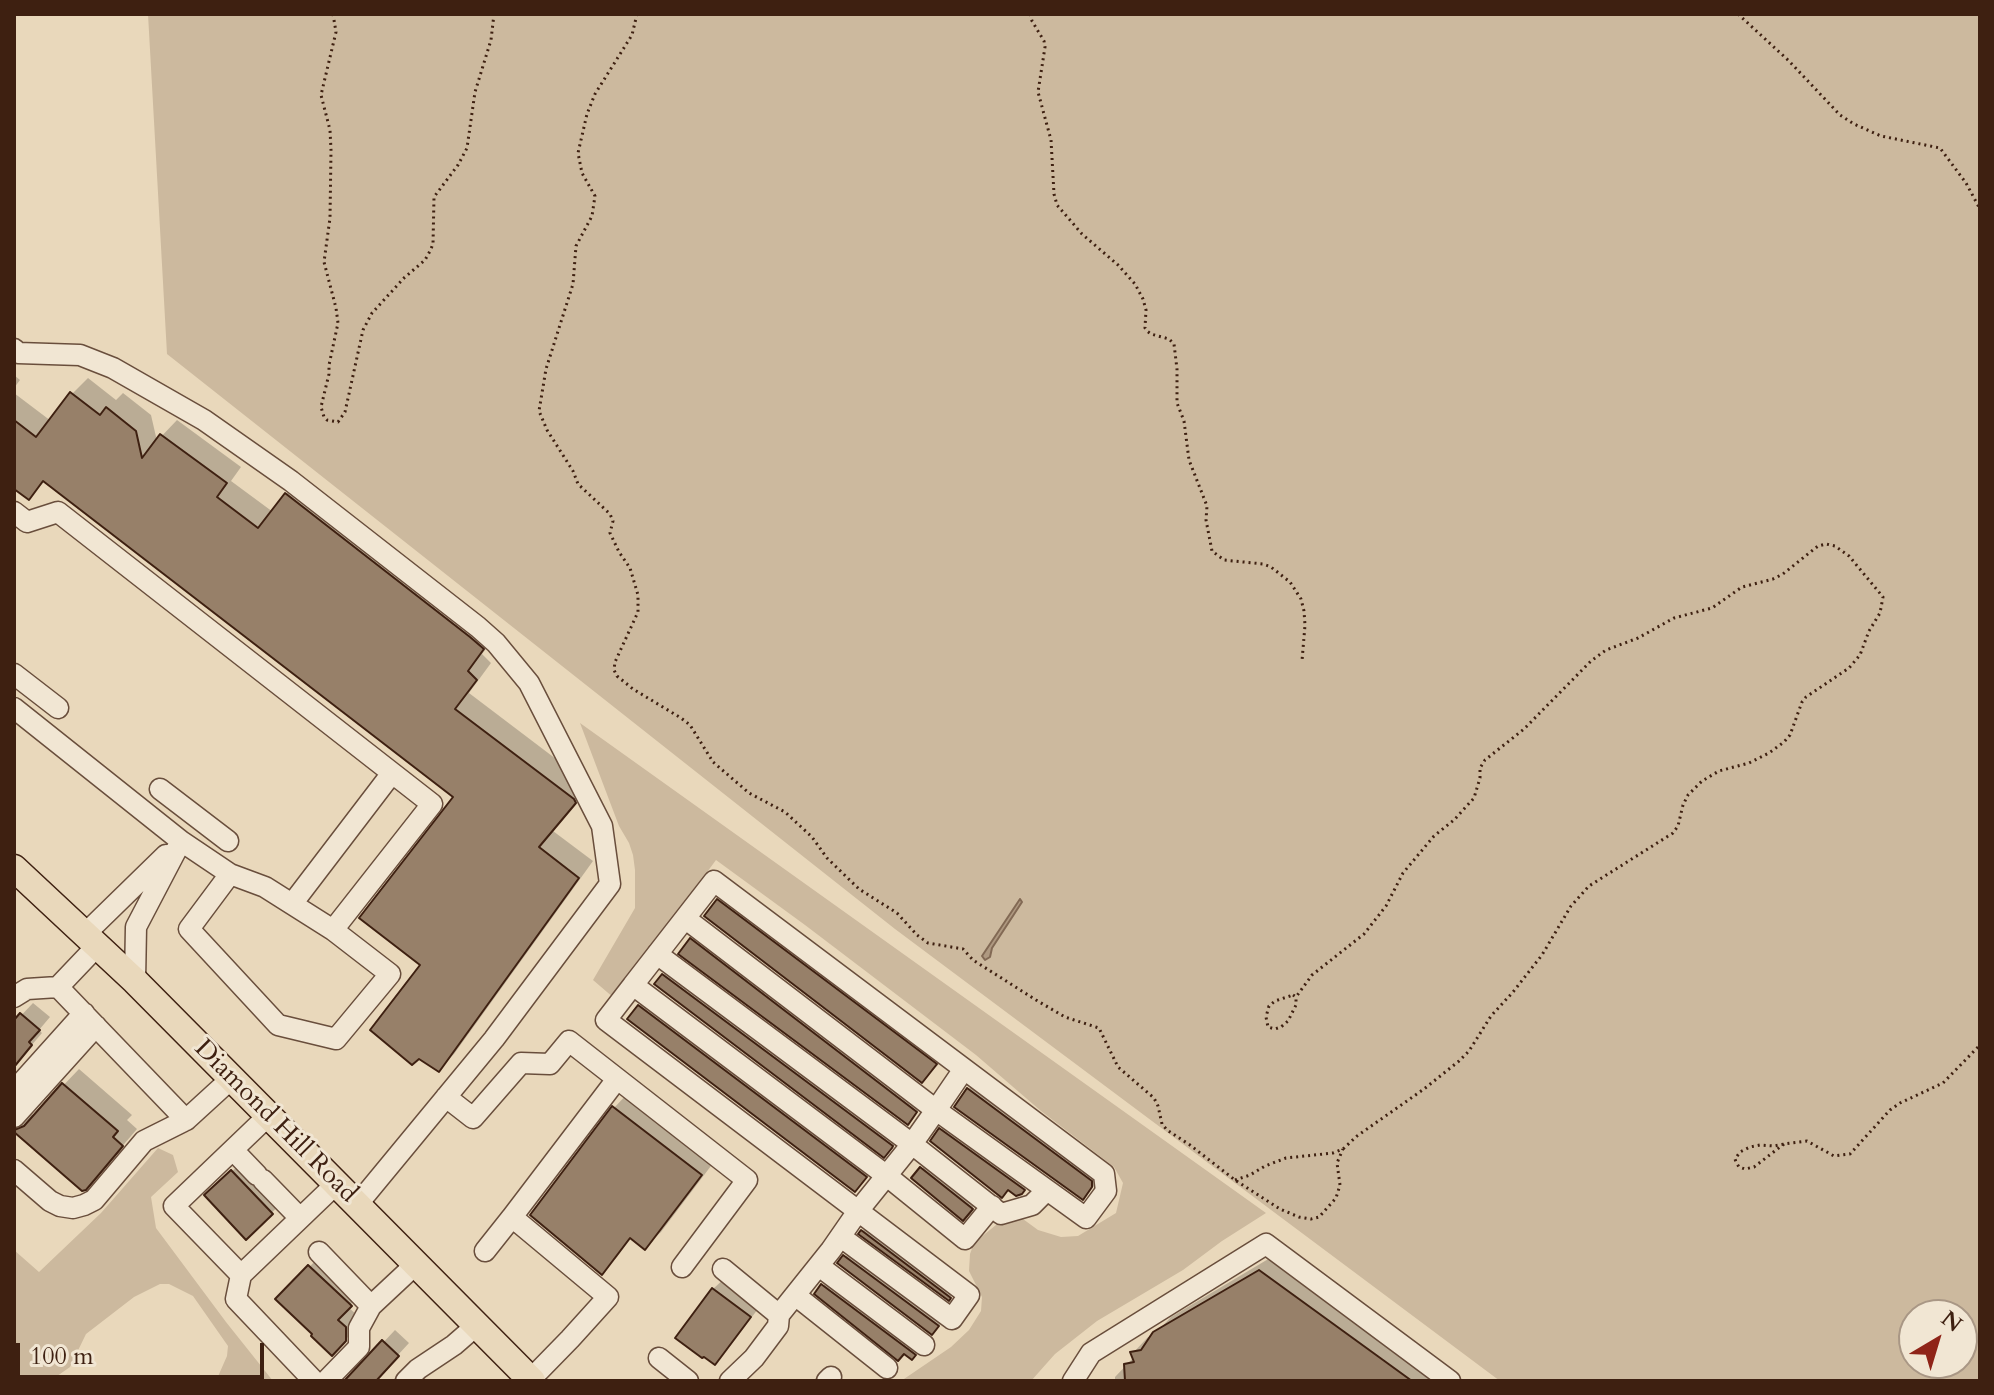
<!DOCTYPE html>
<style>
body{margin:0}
#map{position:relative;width:1994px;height:1395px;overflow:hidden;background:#e9d8bb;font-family:Cardo,serif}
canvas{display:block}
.frame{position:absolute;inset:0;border:16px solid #3e2011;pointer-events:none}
.north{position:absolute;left:1898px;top:1299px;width:80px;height:80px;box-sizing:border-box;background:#f1e6d3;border:2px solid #a99785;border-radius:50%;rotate:38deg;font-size:22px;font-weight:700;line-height:32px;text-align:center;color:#3e2011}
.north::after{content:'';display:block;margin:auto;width:28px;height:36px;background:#8f2418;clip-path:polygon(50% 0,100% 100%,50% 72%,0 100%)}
.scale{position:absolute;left:16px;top:1343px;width:248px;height:36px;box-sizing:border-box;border:4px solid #3e2011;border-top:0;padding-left:10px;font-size:24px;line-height:28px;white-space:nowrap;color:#3e2011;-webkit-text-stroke:6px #f1e6d3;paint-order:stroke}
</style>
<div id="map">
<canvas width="1994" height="1395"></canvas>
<div class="frame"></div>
<div class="north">N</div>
<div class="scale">100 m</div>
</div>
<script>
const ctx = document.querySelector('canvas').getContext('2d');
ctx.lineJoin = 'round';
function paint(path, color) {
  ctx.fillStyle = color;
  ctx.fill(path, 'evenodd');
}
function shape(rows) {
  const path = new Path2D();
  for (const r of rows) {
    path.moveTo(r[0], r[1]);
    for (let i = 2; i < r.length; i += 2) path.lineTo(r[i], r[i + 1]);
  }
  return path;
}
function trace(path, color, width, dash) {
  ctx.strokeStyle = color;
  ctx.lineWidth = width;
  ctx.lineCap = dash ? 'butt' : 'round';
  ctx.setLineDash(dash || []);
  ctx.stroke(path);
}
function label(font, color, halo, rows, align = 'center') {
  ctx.font = font + ' Cardo,serif';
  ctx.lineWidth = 6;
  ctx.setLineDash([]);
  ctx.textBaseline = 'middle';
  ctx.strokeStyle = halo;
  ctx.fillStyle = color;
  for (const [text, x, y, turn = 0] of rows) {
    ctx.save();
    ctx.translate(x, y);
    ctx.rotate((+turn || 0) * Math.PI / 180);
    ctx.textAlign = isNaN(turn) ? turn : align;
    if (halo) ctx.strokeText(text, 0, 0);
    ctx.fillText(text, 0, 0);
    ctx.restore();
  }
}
const green = shape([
 [148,14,1980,14,1980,1381,1500,1381,895,929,167,354],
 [1914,1315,1962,1315,1962,1363,1914,1363],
 [580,723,1266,1213,1222,1241,1183,1270,1097,1321,1055,1354,1031,1381,901,1381,951,1347,969,1330,981,1311,982,1297,969,1271,970,1254,974,1243,1002,1220,1023,1219,1038,1230,1061,1237,1078,1236,1116,1213,1123,1183,1114,1167,1041,1111,976,1055,805,925,716,860,614,998,593,980,635,908,635,870,633,855,629,843,619,826],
 [158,1148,173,1155,178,1172,151,1197,156,1228,226,1322,273,1381,216,1381,227,1356,228,1346,193,1296,169,1284,160,1284,134,1297,86,1334,70,1367,50,1381,14,1381,14,1250,39,1272,101,1213]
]);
const water = shape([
 [1020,899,1022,902,992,948,990,957,985,960,982,956,1020,899]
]);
const shadow = shape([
 [14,375,20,380,14,388],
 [88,378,116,400,123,393,151,415,157,441,177,420,241,467,231,481,273,512,286,494,302,478,498,633,482,654,491,663,469,693,589,784,590,786,553,831,593,861,454,1054,439,1069,423,965,455,797,46,480,29,497,14,486,14,393,51,421,72,394],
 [734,885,951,1048,938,1065,922,1081,718,901],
 [707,924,923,1106,908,1122,691,940],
 [679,960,900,1140,884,1155,663,975],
 [655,991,870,1174,855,1190,639,1006],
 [33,1003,50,1017,39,1030,42,1033,14,1066,14,1023],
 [79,1069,132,1115,127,1120,137,1129,101,1171,83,1189,15,1130,29,1115,36,1114],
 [984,1073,1098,1182,1083,1197,957,1106,969,1089],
 [629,1092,717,1158,661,1232,645,1247,632,1237,617,1257,602,1272,614,1108],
 [952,1118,1035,1178,1021,1193,941,1130],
 [933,1157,983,1196,963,1218,913,1178],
 [244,1160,283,1202,246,1237,207,1195],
 [874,1219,961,1285,949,1298,861,1233],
 [856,1245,944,1321,932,1332,840,1263],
 [321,1255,362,1293,348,1307,357,1315,357,1328,332,1353,278,1299],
 [1275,1255,1449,1381,1115,1381,1115,1377,1134,1357,1133,1353,1148,1337,1152,1337,1171,1317],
 [834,1274,923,1346,912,1357,817,1293],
 [725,1278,761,1305,726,1351,715,1363,713,1289],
 [395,1330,409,1343,374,1381,347,1381]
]);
const building = shape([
 [70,392,100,415,106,407,136,431,142,458,160,434,227,483,217,497,258,528,285,493,470,637,484,649,468,671,477,680,455,709,574,799,576,803,539,847,579,878,439,1072,419,1059,412,1065,370,1030,420,965,359,918,453,797,43,481,29,500,14,489,14,420,36,437,70,392],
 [717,899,937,1064,922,1083,704,916,717,899],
 [690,938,917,1112,908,1125,678,954,690,938],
 [662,974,893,1146,892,1148,884,1158,654,984,662,974],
 [638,1005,867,1177,855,1192,627,1019,638,1005],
 [20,1013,40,1030,29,1042,32,1045,14,1067,14,1020,20,1013],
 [62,1083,118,1131,113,1137,123,1146,86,1190,82,1191,14,1132,14,1130,24,1126,62,1083],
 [967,1088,1092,1181,1092,1187,1083,1200,954,1107,967,1088],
 [612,1106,702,1175,645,1250,630,1238,602,1275,530,1215,612,1106],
 [939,1128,1025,1190,1022,1194,1016,1196,1008,1190,1002,1198,930,1141,939,1128],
 [920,1167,973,1209,963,1221,911,1178,920,1167],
 [231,1170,273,1214,246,1240,204,1195,231,1170],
 [861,1230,951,1298,949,1301,858,1234,861,1230],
 [843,1255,939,1326,932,1335,837,1263,843,1255],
 [308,1265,352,1306,338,1320,346,1327,346,1341,332,1356,311,1336,312,1334,275,1299,308,1265],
 [1259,1270,1412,1381,1125,1381,1124,1364,1134,1362,1130,1352,1141,1350,1153,1332,1259,1270],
 [821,1284,916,1355,912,1360,904,1354,898,1361,814,1294,821,1284],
 [712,1288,751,1317,715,1365,704,1357,702,1358,675,1338,712,1288],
 [382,1340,399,1356,376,1381,344,1381,382,1340]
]);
const path = shape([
 [333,14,336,32,321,95,330,130,331,150,330,218,324,262,336,308,338,323,329,365,329,374,321,407,324,417,327,420,338,422,345,412,363,330,372,313,404,278,425,260,430,251,433,244,434,197,458,165,467,148,475,92,491,40,494,14],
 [637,14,632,35,595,94,587,114,578,153,582,173,595,196,592,216,576,246,573,284,546,369,539,411,547,430,573,471,578,484,610,514,613,521,610,533,619,552,630,568,638,595,638,612,615,662,614,670,617,676,633,689,681,718,690,725,713,762,749,793,785,812,812,837,827,858,859,889,897,913,917,935,928,943,963,949,973,960,1036,1000,1065,1017,1099,1028,1118,1067,1154,1098,1158,1106,1162,1124,1167,1130,1190,1145,1235,1180,1280,1209,1299,1217,1311,1219,1319,1217,1336,1198,1340,1185,1337,1163,1343,1149],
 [1030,14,1032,21,1044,41,1045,47,1038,92,1051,140,1054,194,1057,205,1082,234,1118,265,1135,284,1143,299,1146,310,1145,328,1147,331,1151,334,1169,339,1174,344,1177,369,1177,403,1184,421,1189,460,1207,506,1206,520,1212,551,1224,560,1263,564,1271,567,1290,582,1301,599,1304,611,1305,625,1302,661],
 [1738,14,1789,61,1840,115,1854,124,1881,136,1940,148,1966,183,1980,209],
 [1293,995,1296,997,1296,1005,1288,1021,1281,1027,1275,1029,1268,1027,1266,1017,1269,1006,1275,1001,1293,995],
 [1784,1144,1754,1167,1745,1169,1739,1167,1736,1162,1735,1159,1740,1152,1750,1147,1760,1145,1774,1146,1784,1144,1807,1141,1834,1156,1850,1154,1890,1110,1900,1103,1943,1083,1980,1045],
 [1235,1180,1250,1175,1265,1166,1286,1158,1333,1153,1343,1149,1357,1136,1424,1089,1459,1061,1469,1051,1491,1016,1513,992,1542,955,1571,906,1589,886,1673,833,1678,826,1683,805,1688,795,1702,781,1719,771,1749,763,1769,753,1784,742,1790,735,1802,702,1806,697,1849,668,1860,655,1869,631,1880,613,1883,597,1849,556,1835,546,1826,544,1818,546,1783,574,1773,579,1742,587,1712,608,1674,618,1638,638,1606,650,1591,661,1524,729,1485,760,1480,768,1480,778,1474,798,1454,820,1434,836,1403,873,1386,906,1364,934,1312,975,1296,997]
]);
const minor = shape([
 [14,349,18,353,80,355,113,368,204,420,291,481,478,627,496,643,529,683,602,826,610,884,494,1039,357,1205],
 [14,512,27,522,58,512,432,804,333,930],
 [14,674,58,708],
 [14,708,181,841,230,874,265,887,333,930,390,974,336,1039,278,1025,189,929,230,874],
 [160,789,228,841],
 [292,904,392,773],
 [686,919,936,1110,912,1144,858,1211,831,1250,779,1315],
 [85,934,166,855],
 [657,954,912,1144,1001,1214,1032,1205,1047,1190],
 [135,981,136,927,181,841],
 [633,985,606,1020,969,1295,952,1319,841,1237],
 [58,987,98,945],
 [14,997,27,989,58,987,186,1120,232,1078],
 [964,1069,936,1110,1086,1218,1106,1191,1104,1174,714,881,633,985,887,1176,965,1239,992,1206],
 [14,1091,84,1013],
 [446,1097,473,1118,521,1063,550,1064,569,1041,747,1180,682,1267],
 [269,1115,174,1206,241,1275,336,1184],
 [14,1117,96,1026],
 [233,1150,257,1175],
 [14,1170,50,1201,60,1206,73,1208,84,1205,94,1200,144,1141,186,1120],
 [263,1180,300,1218],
 [485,1251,512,1217],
 [319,1252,371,1306,416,1264],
 [819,1266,924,1345],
 [723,1269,779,1315,778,1326,754,1358,730,1381],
 [241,1275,236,1299,314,1381],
 [795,1295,887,1368],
 [659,1358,688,1381],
 [326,1381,359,1347,359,1328,371,1306],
 [406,1381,418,1369,454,1345,477,1325],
 [529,1381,570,1339,608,1297,512,1217,617,1079],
 [827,1381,831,1377],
 [1073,1381,1091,1353,1266,1244,1450,1381]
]);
const major = shape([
 [14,868,135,981,532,1381]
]);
const streetNames = [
 ["Diamond Hill Road",275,1122,45]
];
paint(green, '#ccb99e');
paint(water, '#af9981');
trace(water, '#826954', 2);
paint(shadow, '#0003');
paint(building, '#978069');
trace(building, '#3e2011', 2);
trace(minor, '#694e3c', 23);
trace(major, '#3e2011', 29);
trace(path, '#3e2011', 3, [2, 4]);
trace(minor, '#f1e6d3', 20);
trace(major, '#e9d8bb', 26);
label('26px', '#3e2011', '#f1e6d3', streetNames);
</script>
